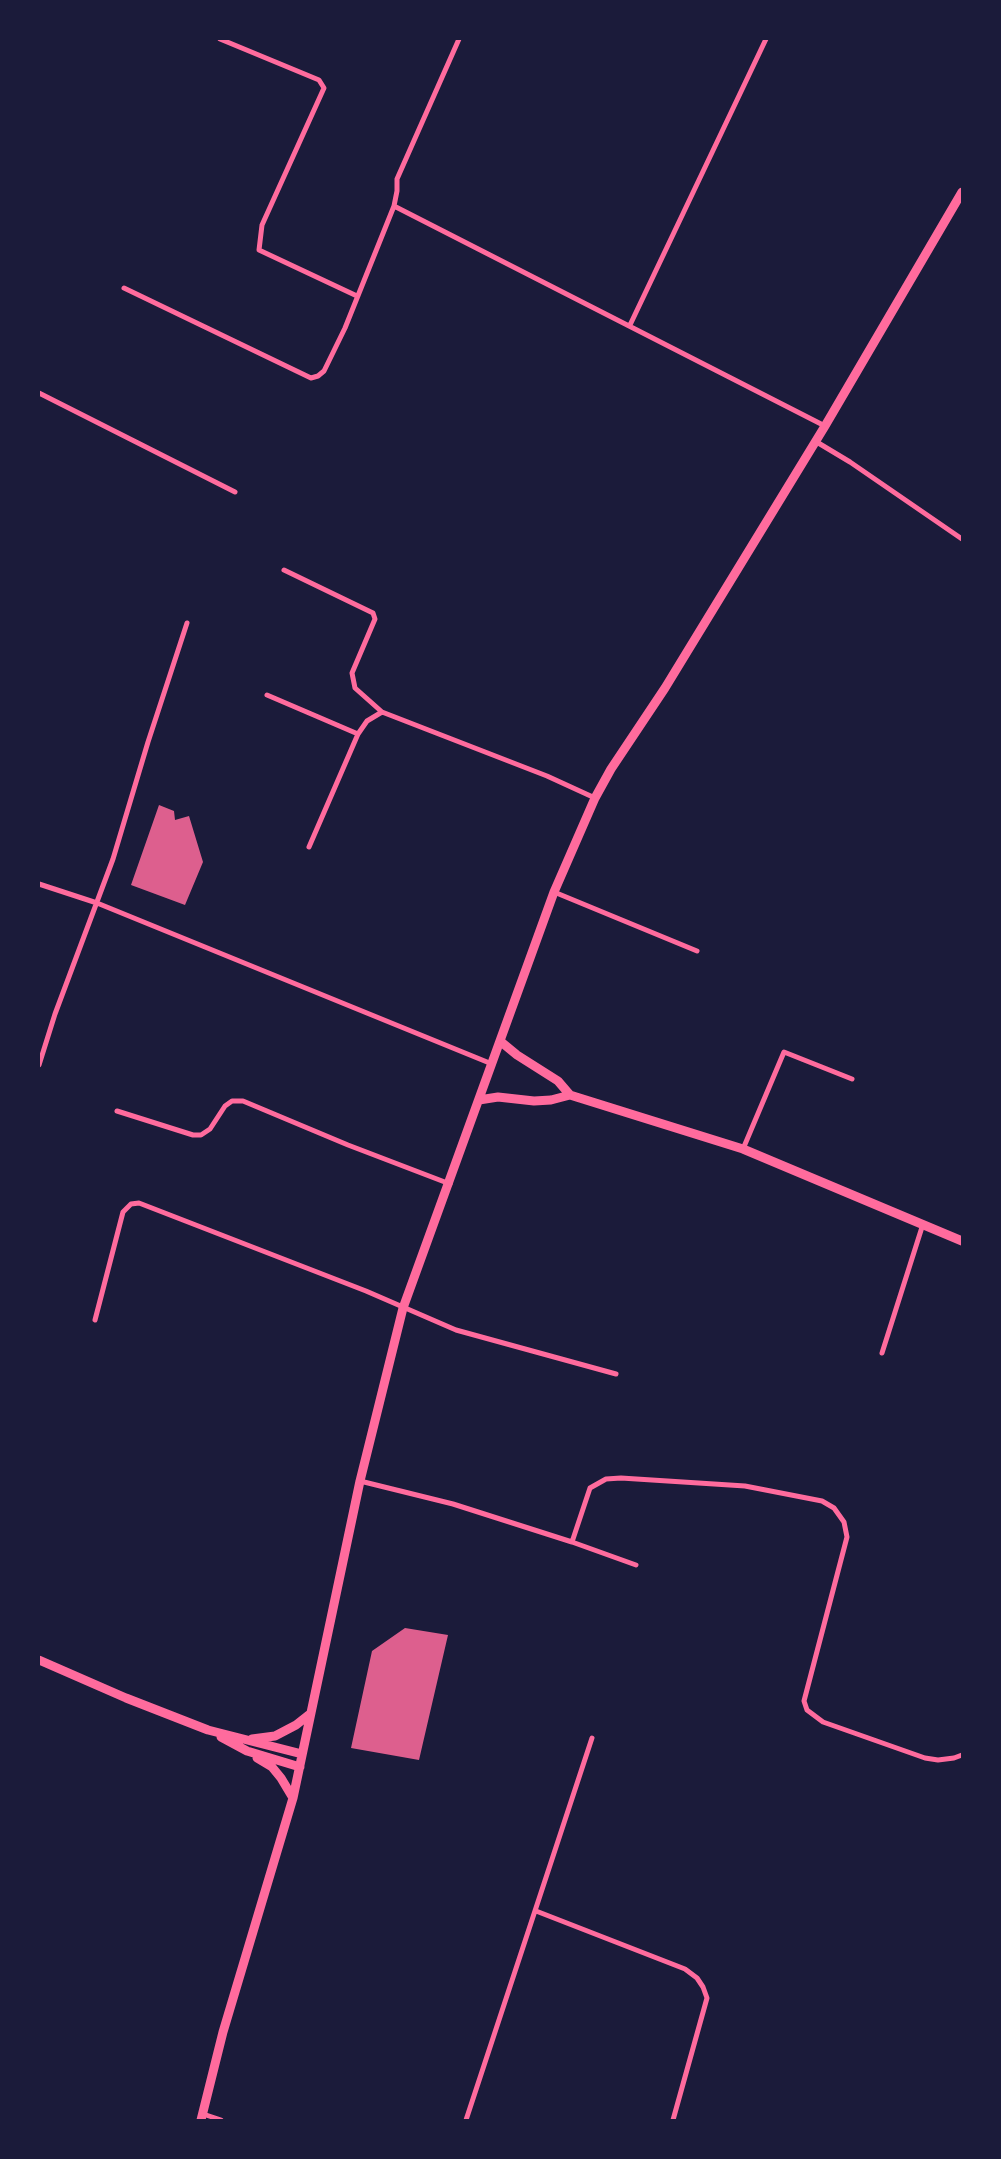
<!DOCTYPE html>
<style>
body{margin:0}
#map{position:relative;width:1001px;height:2159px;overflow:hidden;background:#1b1b3a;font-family:Lato,sans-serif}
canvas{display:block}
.frame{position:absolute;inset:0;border:40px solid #1b1b3a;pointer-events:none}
</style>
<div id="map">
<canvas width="1001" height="2159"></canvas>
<div class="frame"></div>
</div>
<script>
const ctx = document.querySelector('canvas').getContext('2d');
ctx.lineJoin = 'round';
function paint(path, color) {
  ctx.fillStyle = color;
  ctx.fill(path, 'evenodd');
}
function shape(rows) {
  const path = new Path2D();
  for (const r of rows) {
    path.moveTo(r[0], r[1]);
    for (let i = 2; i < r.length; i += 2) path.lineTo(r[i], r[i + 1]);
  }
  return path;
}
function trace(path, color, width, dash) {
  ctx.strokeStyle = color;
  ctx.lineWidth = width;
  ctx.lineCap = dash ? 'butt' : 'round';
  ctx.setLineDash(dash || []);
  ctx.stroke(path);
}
const building = shape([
 [159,805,174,811,175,820,189,816,203,862,185,905,131,885],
 [405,1628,448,1635,419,1760,351,1748,372,1651]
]);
const minor = shape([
 [220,39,319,80,324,88,262,225,259,250,357,296],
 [394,206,397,191,397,179,459,39],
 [124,288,311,378,318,376,324,371,345,328,394,206,825,426],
 [630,325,766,39],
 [39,393,235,492],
 [815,441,850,462,962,539],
 [284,570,373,613,375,619,352,673,355,688,382,712],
 [267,695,358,734],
 [309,847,358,734,367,721,382,712,547,776,595,798],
 [39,884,97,903,492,1064],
 [554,892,697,951],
 [39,1065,55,1014,113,859,148,742,187,623],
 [117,1111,193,1135,201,1135,210,1129,225,1106,232,1101,243,1101,348,1145,450,1184],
 [743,1149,784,1052,852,1079],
 [95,1320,123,1212,131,1204,139,1203,366,1291,456,1330,616,1374],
 [882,1353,923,1224],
 [360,1481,453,1504,572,1542,636,1565],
 [572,1542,590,1488,606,1479,621,1478,745,1486,822,1501,834,1508,844,1522,847,1537,804,1701,807,1710,823,1722,925,1758,938,1760,954,1758,962,1755],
 [536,1911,685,1969,697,1978,703,1987,707,1998,673,2120],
 [203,2114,221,2120],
 [466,2120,592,1738]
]);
const tertiary = shape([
 [500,1041,517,1055,558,1081,570,1095],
 [479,1100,498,1097,534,1101,551,1100,570,1095,743,1149,962,1241],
 [39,1660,126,1698,208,1730,302,1754],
 [221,1737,247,1751,300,1767],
 [252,1739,275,1736,296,1725,310,1714],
 [257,1758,272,1767,281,1778,293,1798],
 [201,2120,223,2032,293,1798,360,1481,403,1308,554,892,595,798,611,769,665,688,825,426,962,192]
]);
paint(building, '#dd5f8e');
trace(minor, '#ff6b9d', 5);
trace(tertiary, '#ff6b9d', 9);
</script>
